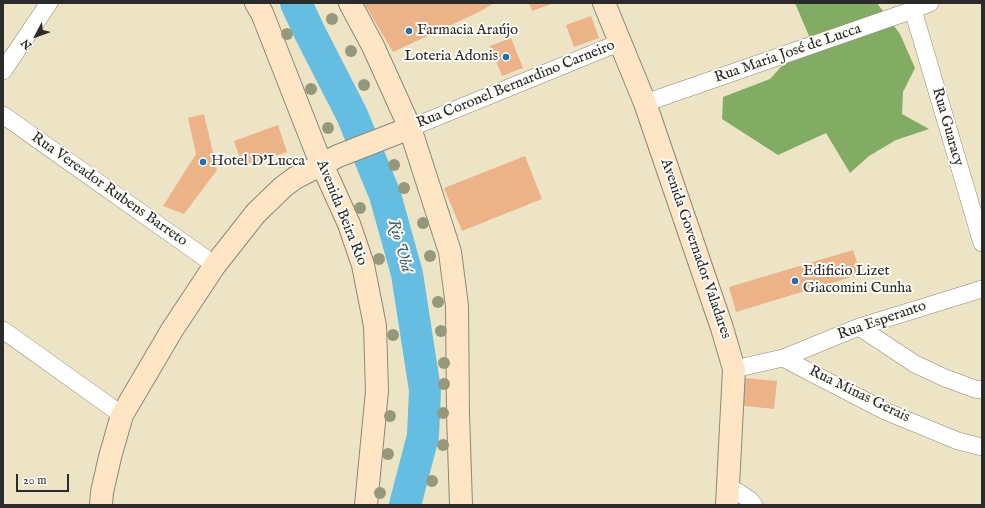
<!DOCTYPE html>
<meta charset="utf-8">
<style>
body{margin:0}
#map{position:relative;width:985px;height:508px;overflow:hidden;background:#ede4c6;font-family:"IM FELL English",serif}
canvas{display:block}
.frame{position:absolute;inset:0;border:4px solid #2b2b2b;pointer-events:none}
.north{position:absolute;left:16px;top:16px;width:40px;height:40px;-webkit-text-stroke:3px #fdfcf7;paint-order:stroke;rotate:229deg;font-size:11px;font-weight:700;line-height:16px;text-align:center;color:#2b2b2b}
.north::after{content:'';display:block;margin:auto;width:14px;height:18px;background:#2b2b2b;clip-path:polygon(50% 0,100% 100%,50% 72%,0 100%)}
.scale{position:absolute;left:16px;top:474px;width:53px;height:18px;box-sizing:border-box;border:2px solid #2b2b2b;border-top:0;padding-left:5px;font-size:12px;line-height:14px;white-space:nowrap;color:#2b2b2b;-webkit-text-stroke:3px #fdfcf7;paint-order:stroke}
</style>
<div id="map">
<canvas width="985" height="508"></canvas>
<div class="frame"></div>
<div class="north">N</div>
<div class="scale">20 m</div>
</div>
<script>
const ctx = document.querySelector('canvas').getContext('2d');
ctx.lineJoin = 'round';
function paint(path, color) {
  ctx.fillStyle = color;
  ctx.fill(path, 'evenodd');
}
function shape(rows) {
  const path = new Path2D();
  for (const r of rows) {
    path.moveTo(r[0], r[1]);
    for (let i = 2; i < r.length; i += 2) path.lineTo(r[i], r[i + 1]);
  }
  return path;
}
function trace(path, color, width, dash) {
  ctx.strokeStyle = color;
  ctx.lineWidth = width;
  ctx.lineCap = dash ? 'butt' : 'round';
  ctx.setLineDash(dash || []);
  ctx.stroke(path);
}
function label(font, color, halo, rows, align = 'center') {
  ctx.font = font + ' "IM FELL English",serif';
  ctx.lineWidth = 4;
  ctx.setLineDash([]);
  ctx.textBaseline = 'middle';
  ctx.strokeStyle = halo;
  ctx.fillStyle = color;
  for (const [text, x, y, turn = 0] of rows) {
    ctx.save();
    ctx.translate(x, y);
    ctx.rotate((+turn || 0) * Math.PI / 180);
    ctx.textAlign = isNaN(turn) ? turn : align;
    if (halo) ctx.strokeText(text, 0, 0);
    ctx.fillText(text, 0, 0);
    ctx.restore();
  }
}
const forest = shape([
 [795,3,877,3,900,34,915,68,903,92,902,114,929,129,896,140,869,156,850,173,826,133,778,155,722,119,723,97,770,79,809,36]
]);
const river = shape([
 [296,3,309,31,352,115,385,195,407,274,425,390,423,436,405,505]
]);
const building = shape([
 [364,3,494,3,481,11,393,52],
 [529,3,554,3,532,11],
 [591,16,599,38,574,47,566,25],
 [511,38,523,68,502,76,490,46],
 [204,114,217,170,184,214,163,206,196,154,188,118],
 [278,125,287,152,243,167,234,141],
 [525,156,542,199,462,231,444,188],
 [853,250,861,274,736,312,729,287],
 [745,378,777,381,774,409,735,405,736,386]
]);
const street = shape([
 [913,10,982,243],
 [3,71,49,3],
 [645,103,913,10,930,3],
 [3,115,215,265],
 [410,128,621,42],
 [859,327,915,364,945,378,975,389,982,390],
 [3,330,122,415],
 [783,358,859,327,982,289],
 [734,369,783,358,885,411,958,441,982,447],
 [727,487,738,492,750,500,754,505]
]);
const secondary = shape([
 [256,3,262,13,316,151,349,224,363,265,375,326,377,391,366,505],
 [350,3,373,46,410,128,450,252,457,306,458,414,461,505],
 [604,3,645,103,722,328,734,369,727,505],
 [101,505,102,492,110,457,122,415,172,330,215,265,256,213,283,187,295,178,338,156,410,128]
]);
const trees = [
 [332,19],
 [287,34],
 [351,51],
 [364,85],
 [311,89],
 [328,128],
 [394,165],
 [404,188],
 [360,208],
 [423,223],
 [430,256],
 [379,259],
 [438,302],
 [441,331],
 [393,335],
 [444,363],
 [444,384],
 [443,413],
 [390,416],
 [443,445],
 [388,454],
 [432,481],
 [380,493]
];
const markers = [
 [409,31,4,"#1f6fb2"],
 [506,57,4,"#1f6fb2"],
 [203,162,4,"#1f6fb2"],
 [795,281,4,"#1f6fb2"]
];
const poiNames = [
 ["Farmacia Araújo",417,31],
 ["Loteria Adonis",498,57,"right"],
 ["Hotel D'Lucca",211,162],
 ["Edificio Lizet",803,272],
 ["Giacomini Cunha",803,289]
];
const streetNames = [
 ["Rua Maria José de Lucca",788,54,-19],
 ["Rua Coronel Bernardino Carneiro",516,85,-22],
 ["Rua Guaracy",947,127,74],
 ["Rua Vereador Rubens Barreto",109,190,35],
 ["Avenida Beira Rio",341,213,68],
 ["Avenida Governador Valadares",695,249,71],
 ["Rua Esperanto",882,321,-19],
 ["Rua Minas Gerais",859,395,26]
];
const waterNames = [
 ["Rio Ubá",399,246,75]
];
paint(forest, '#82ac64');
trace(river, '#65bde2', 32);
paint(building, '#ecb288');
trace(street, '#8c8878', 18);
trace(secondary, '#8c8878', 24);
trace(street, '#fff', 17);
trace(secondary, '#fde5c5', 22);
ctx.fillStyle = '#96987c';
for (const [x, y] of trees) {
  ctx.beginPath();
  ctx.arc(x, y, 6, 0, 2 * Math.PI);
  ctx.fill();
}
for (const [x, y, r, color] of markers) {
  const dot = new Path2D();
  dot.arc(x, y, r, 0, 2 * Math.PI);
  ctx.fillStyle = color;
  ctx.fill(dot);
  trace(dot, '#fdfcf7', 1.5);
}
label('15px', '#2b2b2b', '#fdfcf7', poiNames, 'left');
label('15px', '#2b2b2b', '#fdfcf7', streetNames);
label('italic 16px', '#3f5e6b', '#fdfcf7', waterNames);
</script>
